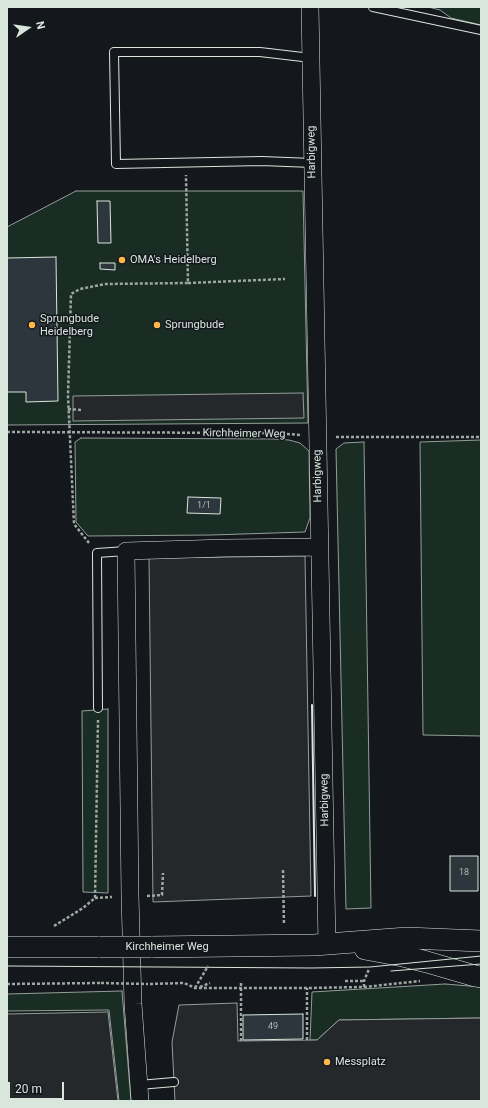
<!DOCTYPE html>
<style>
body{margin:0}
#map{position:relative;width:488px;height:1108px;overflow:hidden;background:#14181c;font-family:Roboto,sans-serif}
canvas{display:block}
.frame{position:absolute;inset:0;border:8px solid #d8e6dc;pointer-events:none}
.north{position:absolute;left:8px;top:8px;width:40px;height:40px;-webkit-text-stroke:3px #14181c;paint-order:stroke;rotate:77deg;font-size:11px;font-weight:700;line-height:16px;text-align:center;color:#d8e6dc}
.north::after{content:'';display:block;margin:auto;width:14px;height:18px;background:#d8e6dc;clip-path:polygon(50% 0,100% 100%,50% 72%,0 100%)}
.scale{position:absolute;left:8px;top:1082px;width:56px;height:18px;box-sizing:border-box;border:2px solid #d8e6dc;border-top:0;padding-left:5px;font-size:12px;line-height:14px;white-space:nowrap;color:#d8e6dc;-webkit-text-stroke:3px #14181c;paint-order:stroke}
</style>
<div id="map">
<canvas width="488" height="1108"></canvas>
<div class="frame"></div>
<div class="north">N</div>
<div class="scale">20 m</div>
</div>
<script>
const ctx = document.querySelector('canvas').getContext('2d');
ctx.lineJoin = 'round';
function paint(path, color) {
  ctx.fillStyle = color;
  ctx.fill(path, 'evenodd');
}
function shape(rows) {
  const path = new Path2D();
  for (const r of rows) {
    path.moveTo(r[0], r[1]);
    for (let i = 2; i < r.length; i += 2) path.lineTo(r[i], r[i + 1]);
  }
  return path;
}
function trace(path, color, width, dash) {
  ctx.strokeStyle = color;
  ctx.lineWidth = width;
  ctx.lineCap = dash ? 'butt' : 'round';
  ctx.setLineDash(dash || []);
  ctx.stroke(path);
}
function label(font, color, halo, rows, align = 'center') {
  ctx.font = font + ' Roboto,sans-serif';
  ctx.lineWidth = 3;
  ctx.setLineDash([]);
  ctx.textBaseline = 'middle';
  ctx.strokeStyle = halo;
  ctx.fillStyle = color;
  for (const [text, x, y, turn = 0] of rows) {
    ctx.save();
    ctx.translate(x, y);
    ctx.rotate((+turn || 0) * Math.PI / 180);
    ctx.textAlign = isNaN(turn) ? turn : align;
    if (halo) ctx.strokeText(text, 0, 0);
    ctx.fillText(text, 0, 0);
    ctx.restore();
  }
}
const green = shape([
 [428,7,481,7,481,25,451,18,440,10,428,7],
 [76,191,303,191,308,423,7,425,7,227,76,191],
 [81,438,274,439,289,440,300,443,309,451,310,518,305,532,211,535,88,536,76,522,75,442,81,438],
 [481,440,481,736,423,735,420,442,481,440],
 [364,442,371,908,346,909,336,449,344,443,364,442],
 [108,709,108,893,83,892,82,711,108,709],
 [445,984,481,987,481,1018,339,1020,317,1040,310,1040,312,992,445,984],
 [122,991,131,1101,119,1101,109,1010,7,1011,7,994,122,991]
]);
const parking = shape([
 [303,393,304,418,73,421,73,396,303,393],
 [305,556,311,896,153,902,149,558,305,556],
 [237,1003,238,1041,317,1040,339,1020,481,1018,481,1101,175,1101,172,1042,179,1005,237,1003],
 [108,1012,118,1101,7,1101,7,1014,108,1012]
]);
const building = shape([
 [97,201,110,201,111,243,98,243,97,201],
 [56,257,58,401,26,402,26,392,7,392,7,258,56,257],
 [100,263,115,263,115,270,100,269,100,263],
 [188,497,221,498,220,514,187,513,188,497],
 [450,856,478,856,478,891,450,891,450,856],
 [303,1014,303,1039,243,1040,243,1015,303,1014]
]);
const path = shape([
 [188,283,285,279],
 [68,409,81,410],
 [7,432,275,433,301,435],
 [336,437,481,437],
 [89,543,74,524,68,396,71,294,80,289,105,284,188,283,186,175],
 [283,870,284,925],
 [147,896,162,895,163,873],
 [95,898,112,897],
 [54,926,83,908,95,898,98,720],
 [345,981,364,981],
 [7,984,101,983],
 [150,984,184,983,195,988,307,988,364,987,420,981],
 [200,987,210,983],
 [364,987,364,981,369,969],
 [195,988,208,966],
 [307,1040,307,988],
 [241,1041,241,983]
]);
const service = shape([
 [373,7,481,30],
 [311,58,260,52,114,52,116,164,262,161,312,163],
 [98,708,97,553,126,551],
 [139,1085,174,1082]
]);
const minor = shape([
 [310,7,327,945],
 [140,1101,133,1004,130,896,126,551,226,548,319,547]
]);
const tertiary = shape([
 [7,947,100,947],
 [151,947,314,945,407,938,481,941],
 [365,949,403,956,427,962,475,976,481,977]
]);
const tram = shape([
 [7,966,311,968,370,967,481,956],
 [391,971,481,964]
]);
const pathBridge = shape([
 [101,983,148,984]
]);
const tertiaryBridge = shape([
 [100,947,151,947]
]);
const wall = shape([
 [312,705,315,896]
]);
const markers = [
 [122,260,4,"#ffb74d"],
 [32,325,4,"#ffb74d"],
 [157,325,4,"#ffb74d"],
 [327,1062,4,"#ffb74d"]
];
const numberNames = [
 ["1/1",204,506],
 ["18",464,873],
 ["49",273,1027]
];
const streetNames = [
 ["Harbigweg",312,152,-91],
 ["Kirchheimer Weg",244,434,1],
 ["Harbigweg",318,476,-91],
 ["Harbigweg",325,800,-91],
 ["Kirchheimer Weg",167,947]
];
const poiNames = [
 ["OMA's Heidelberg",130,260],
 ["Sprungbude",40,319],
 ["Heidelberg",40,332],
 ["Sprungbude",165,325],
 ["Messplatz",335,1062]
];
paint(green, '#1a2d24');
trace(green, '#939e99', 1);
paint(parking, '#24282b');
trace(parking, '#939e99', 1);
paint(building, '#2c363c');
trace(building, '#d8e6dc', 1);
trace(service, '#d8e6dc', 10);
trace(minor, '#d8e6dc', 18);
trace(tertiary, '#d8e6dc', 22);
trace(path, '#9da8a2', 2.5, [3, 2]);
trace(service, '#14181c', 8);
trace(minor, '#14181c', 17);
trace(tertiary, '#14181c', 21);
trace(tram, '#d8e6dc', 1);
trace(tertiaryBridge, '#d8e6dc', 22, []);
trace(pathBridge, '#9da8a2', 2.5, [3, 2]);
trace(tertiaryBridge, '#14181c', 21);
trace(wall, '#d8e6dc', 2);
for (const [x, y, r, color] of markers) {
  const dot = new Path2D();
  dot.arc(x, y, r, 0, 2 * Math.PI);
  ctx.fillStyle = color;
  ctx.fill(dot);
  trace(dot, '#14181c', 1.5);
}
label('9px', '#adbab4', null, numberNames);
label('11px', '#d8e6dc', '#14181c', streetNames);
label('11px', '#d8e6dc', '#14181c', poiNames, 'left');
</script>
